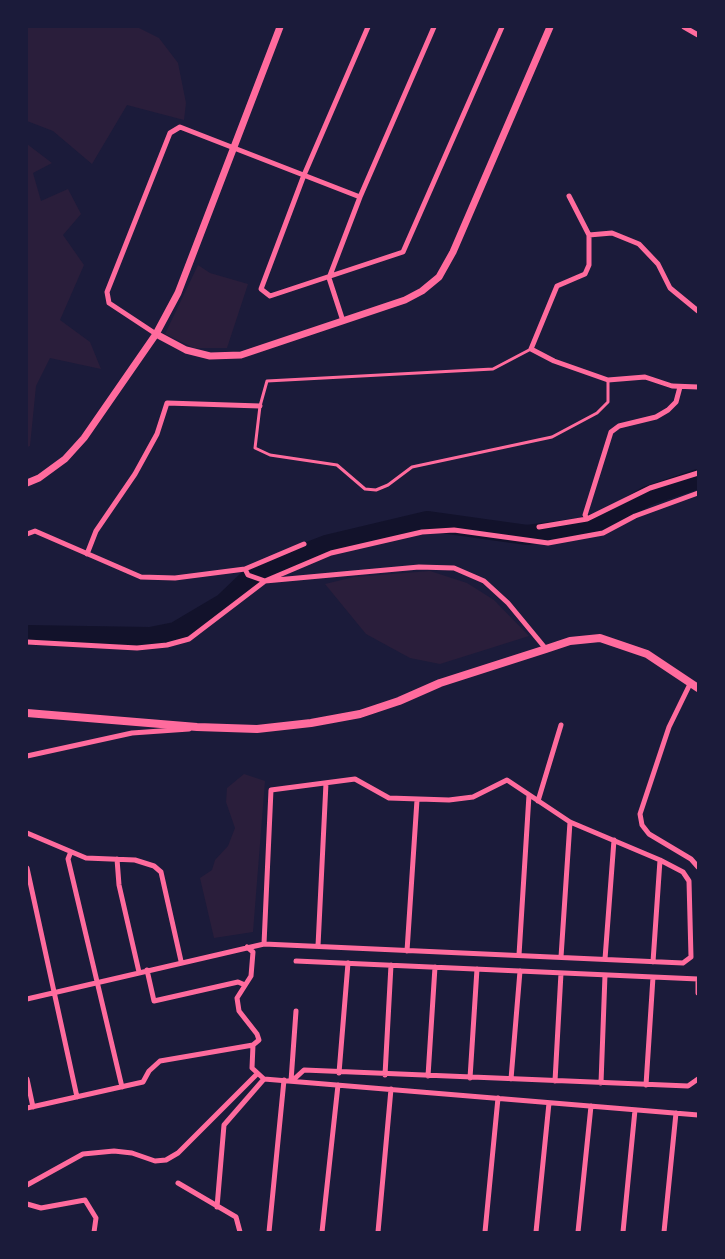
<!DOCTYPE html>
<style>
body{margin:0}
#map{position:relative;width:725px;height:1259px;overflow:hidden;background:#1b1b3a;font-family:Rubik,sans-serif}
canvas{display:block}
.frame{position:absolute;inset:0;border:28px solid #1b1b3a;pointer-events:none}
</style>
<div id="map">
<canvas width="725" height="1259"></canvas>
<div class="frame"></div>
</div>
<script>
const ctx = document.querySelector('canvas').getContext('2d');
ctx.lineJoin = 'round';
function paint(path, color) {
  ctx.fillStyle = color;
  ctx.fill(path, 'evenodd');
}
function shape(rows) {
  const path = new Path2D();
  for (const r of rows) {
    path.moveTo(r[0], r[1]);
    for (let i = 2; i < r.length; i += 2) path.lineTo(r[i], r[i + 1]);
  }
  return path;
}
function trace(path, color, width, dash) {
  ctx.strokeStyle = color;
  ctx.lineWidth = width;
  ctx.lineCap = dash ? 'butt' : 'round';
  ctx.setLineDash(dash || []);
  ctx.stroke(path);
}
const green = shape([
 [27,27,137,27,159,38,178,63,186,103,184,120,127,105,92,164,53,131,27,121],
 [27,144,52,163,33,173,41,201,68,189,81,214,63,235,84,265,60,320,90,342,101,369,50,358,36,386,30,446,27,447],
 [198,265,210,273,248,284,227,348,194,348,165,334],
 [430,571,467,583,494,600,529,636,440,664,410,658,366,634,325,584,354,577],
 [244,774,265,781,253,932,214,938,200,878,212,870,215,860,228,846,235,828,226,802,227,788]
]);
const river = shape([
 [27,635,150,637,175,632,224,603,247,581,282,562,326,545,427,521,527,535,580,528,613,517,647,496,698,479]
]);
const service = shape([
 [531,349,493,369,267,381,260,406,255,448,270,455,337,465,365,489,376,490,388,485,412,467,552,437,597,413,608,402,608,380]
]);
const minor = shape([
 [368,27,304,175,261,289,270,296,403,252,502,27],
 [684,27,698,35],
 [569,196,589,235,589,265,585,274,557,286,531,349,554,361,608,380,645,377,672,386,698,387],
 [589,235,612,233,639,244,658,264,670,288,698,311],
 [343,321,329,278,360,197,434,27],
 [156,334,109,303,107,292,170,133,180,127,360,197],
 [587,519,585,515,611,432,619,426,656,417,668,410,676,402,680,387],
 [539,527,587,519,650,488,698,473],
 [27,534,35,531,141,577,175,578,245,569,304,544],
 [87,554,96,531,135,474,157,434,167,403,260,406],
 [245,569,248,575,265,581,419,567,454,568,484,581,508,603,546,649],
 [27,642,137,648,167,645,189,639,265,581,331,553,422,532,454,530,548,543,603,533,635,516,698,493],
 [690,684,669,727,640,814,642,825,649,834,691,859,698,867],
 [27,756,132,733,189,729],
 [538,801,561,725],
 [27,833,86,858,135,860,154,866,161,872,181,961],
 [70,854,68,859,122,1087],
 [117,859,119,885,139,972],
 [27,868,77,1097],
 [318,946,326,783],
 [407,951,417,800],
 [519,955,529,795],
 [561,957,570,822],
 [605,959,614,840],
 [296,961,698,979],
 [653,962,660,860],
 [147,970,154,1001,238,982,245,985],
 [698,979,698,993],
 [27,999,264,944,683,963,691,957,689,881,683,872,660,860,570,822,507,780,473,797,449,800,389,798,355,779,271,790,264,944],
 [253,1045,252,1068,264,1079,698,1115],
 [339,1073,348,963],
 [385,1075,391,965],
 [428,1076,435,967],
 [470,1078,477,969],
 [27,1079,33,1107],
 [511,1079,520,971],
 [291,1081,296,1011],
 [292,1081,304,1070,688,1086,698,1079],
 [555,1081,561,973],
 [601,1083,605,975],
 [646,1085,653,977],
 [27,1108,143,1082,149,1071,160,1061,253,1045,259,1040,257,1034,239,1011,237,998,251,976,253,952,247,947],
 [178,1183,236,1217,240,1232],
 [27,1185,83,1154,114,1151,132,1153,155,1161,166,1160,178,1153,257,1074],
 [27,1204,41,1208,85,1200,96,1218,94,1232],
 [217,1207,224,1125,264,1079],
 [269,1232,284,1080],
 [322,1232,338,1085],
 [378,1232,391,1089],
 [485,1232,498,1098],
 [536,1232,549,1103],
 [578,1232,591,1106],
 [623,1232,635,1110],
 [664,1232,676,1113]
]);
const tertiary = shape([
 [156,334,186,350,210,356,241,355,405,300,422,291,439,277,453,252,550,27],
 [27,483,39,478,65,459,84,438,156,334,178,293,280,27]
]);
const secondary = shape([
 [27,713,197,727,257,729,311,723,360,714,399,701,440,683,546,649,570,641,600,638,647,654,698,688]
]);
paint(green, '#2a1e3b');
trace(river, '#12122b', 20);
trace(service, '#ff6b9d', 3);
trace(minor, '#ff6b9d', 5);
trace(tertiary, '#ff6b9d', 7);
trace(secondary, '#ff6b9d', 8);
</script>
